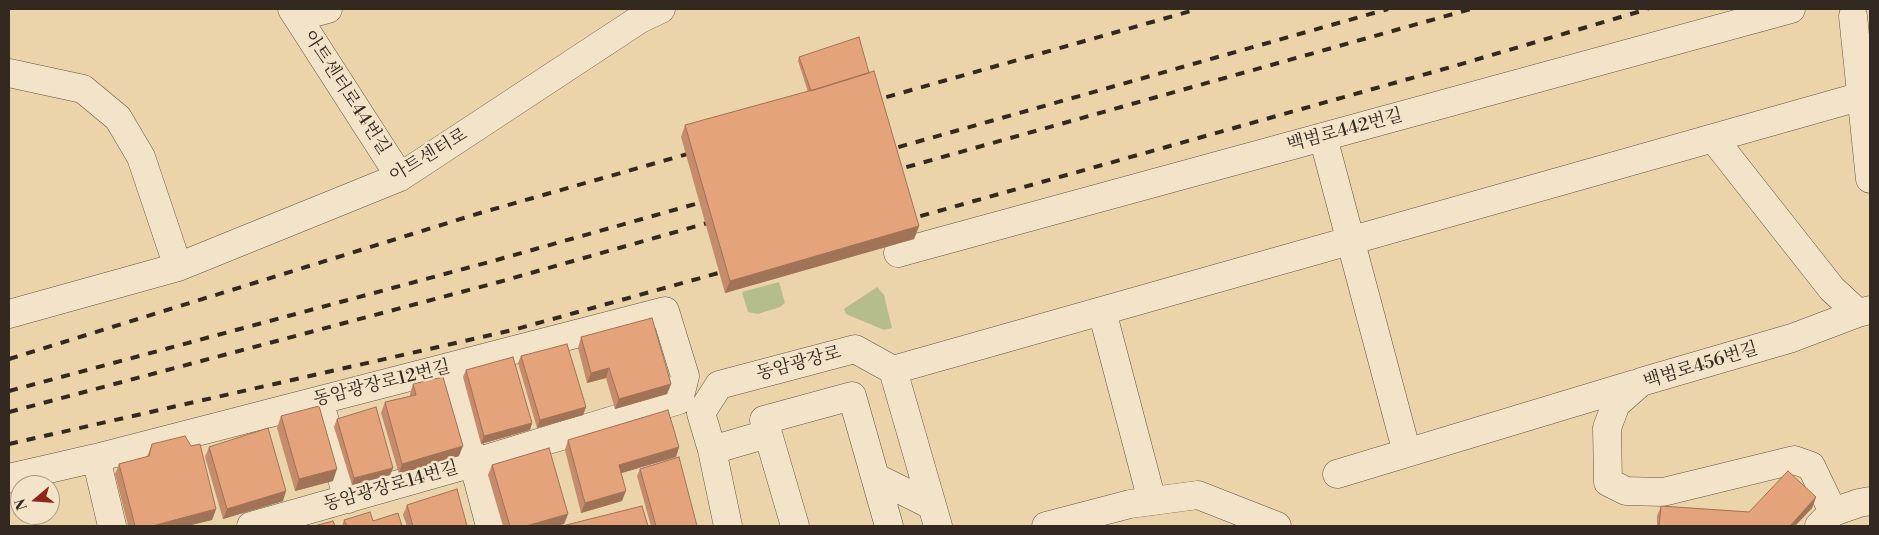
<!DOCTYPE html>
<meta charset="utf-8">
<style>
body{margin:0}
#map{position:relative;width:1879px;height:535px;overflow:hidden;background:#ecd4aa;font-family:"Libre Bodoni",serif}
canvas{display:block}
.frame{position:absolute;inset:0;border:10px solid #332921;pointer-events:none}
.north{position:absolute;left:10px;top:475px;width:50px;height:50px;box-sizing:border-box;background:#f3e3c8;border:1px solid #a69985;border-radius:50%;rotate:252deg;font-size:14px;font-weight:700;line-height:20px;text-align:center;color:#332921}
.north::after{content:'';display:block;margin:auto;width:18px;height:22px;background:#8f2418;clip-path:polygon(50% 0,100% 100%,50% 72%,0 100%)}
</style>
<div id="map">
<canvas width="1879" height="535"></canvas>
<div class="frame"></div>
<div class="north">N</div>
</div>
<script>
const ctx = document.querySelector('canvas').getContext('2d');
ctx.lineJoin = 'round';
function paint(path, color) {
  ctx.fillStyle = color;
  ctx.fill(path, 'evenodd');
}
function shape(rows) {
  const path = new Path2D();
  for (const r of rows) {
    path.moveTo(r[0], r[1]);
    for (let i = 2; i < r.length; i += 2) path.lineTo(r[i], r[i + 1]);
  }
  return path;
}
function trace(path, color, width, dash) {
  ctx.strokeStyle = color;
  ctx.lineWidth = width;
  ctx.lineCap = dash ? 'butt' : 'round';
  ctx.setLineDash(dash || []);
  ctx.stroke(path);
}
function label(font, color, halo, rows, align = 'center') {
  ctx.font = font + ' "Libre Bodoni","Noto Serif KR",serif';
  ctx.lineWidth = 5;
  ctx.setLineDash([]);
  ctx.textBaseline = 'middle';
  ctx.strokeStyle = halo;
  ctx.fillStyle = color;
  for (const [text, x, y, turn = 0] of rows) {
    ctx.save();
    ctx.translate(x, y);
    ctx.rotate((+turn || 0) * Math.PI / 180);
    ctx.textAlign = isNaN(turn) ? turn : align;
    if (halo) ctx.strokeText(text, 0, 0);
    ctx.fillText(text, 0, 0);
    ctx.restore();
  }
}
const green = shape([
 [779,282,785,303,780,307,758,314,748,312,742,292],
 [877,287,884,295,892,328,884,330,846,314,844,309]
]);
const minor = shape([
 [292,9,400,177],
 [1853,16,1870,179],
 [298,17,328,9],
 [9,73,83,89,118,118,141,157,178,267],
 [1323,137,1407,453],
 [1713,138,1832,289,1858,313,1870,310],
 [898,253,1791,9],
 [1102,311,1152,501],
 [9,314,178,267,400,177,640,19,661,9],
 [448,367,490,526],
 [893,370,1862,96],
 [319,401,348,499],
 [712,450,767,434],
 [96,458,112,526],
 [1337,474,1635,384],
 [875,477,931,505],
 [9,478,96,458,665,311,685,376,679,400],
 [1833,512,1811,466,1794,460,1663,492,1626,491,1608,482,1607,428,1616,404,1641,382,1792,338,1858,313],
 [251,526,473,463,679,400],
 [728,526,712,450,701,413,719,385,855,349,893,370,938,526],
 [795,526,764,420,852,396,889,526],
 [1046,526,1130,504,1198,495,1277,526],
 [1819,526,1833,512,1859,503,1870,501]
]);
const rail = shape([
 [869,102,1198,9],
 [881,152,1388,9],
 [889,172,1471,9],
 [903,221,1451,67,1648,9],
 [9,359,480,213,698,151],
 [9,391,493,261,713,199],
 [9,412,499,282,718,220],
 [9,444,513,330,733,269]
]);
const wall = shape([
 [799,57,869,73,919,226,914,239,725,293,681,137,685,125,808,92,798,61],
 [581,337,671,384,667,394,615,409,606,378,587,383,578,348],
 [521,356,586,407,583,415,537,428,518,363],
 [466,370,532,423,530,430,481,444,463,377],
 [413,384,459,456,399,474,381,413,385,402,410,396,410,394],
 [281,416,333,481,295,491,277,428],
 [337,419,393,468,390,475,352,485,334,427],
 [568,440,679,447,676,457,621,473,622,501,581,513,565,450],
 [152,444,216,509,212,520,187,526,128,526,115,474,119,464,147,457],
 [209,447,283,501,223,519,205,457],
 [492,465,568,514,564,524,557,526,503,526,488,475],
 [640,469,697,526,651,526,637,476],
 [1816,497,1812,508,1795,526,1657,526,1657,516,1661,506,1749,512],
 [407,505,467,526,407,526,403,515],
 [344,520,373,521,402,526,342,526]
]);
const shadedWall = shape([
 [919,226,914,239,725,293,730,281],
 [609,368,606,378,587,383,591,373],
 [671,384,667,394,615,409,619,399],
 [586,407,583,415,537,428,540,420],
 [532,423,530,430,481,444,484,436],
 [463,446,459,456,399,474,402,464],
 [679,447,676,457,615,475,619,465],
 [393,468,390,475,352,485,354,478],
 [337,469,333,481,295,491,299,479],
 [286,491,283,501,223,519,227,509],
 [626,491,622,501,581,513,585,503],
 [1816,497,1812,508,1795,526,1790,526],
 [216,509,212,520,187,526,152,526],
 [568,514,564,524,557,526,526,526]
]);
const building = shape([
 [859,37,869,73,811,91,799,57,859,37],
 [874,71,919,226,730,281,685,125,816,89,874,71],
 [652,318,671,384,619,399,609,368,591,373,581,337,652,318],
 [567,344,586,407,540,420,521,356,567,344],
 [513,357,532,423,484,436,466,370,513,357],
 [443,377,463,446,402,464,385,402,416,395,413,384,443,377],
 [319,406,337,469,299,479,281,416,319,406],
 [376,407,393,468,354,478,337,419,376,407],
 [668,410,679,447,619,465,626,491,585,503,568,440,668,410],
 [268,428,286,491,227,509,209,447,268,428],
 [185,436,191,446,200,444,216,509,152,526,135,526,119,464,149,456,152,444,185,436],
 [549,448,568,514,526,526,510,526,492,465,549,448],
 [679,457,697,526,656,526,640,469,679,457],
 [1788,471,1816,497,1790,526,1659,526,1661,506,1749,512,1788,471],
 [457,489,467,526,413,526,407,505,457,489],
 [642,506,648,526,562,526,642,506],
 [370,512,373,521,398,513,402,526,347,526,344,520,370,512],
 [333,521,335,526,314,526,333,521]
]);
const streetNames = [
 ["아트센터로44번길",346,93,57],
 ["백범로442번길",1345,131,-15],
 ["아트센터로",429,156,-31],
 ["동암광장로",799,364,-15],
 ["백범로456번길",1701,366,-17],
 ["동암광장로12번길",382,384,-14],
 ["동암광장로14번길",391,487,-16]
];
paint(green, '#b5bd8b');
trace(minor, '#615443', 29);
trace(minor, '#f3e3c8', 28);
trace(rail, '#332921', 4, [9, 9]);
paint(wall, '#c48c6a');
paint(shadedWall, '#a07256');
paint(building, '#e4a37b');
trace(building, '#a07256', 1);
label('18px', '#332921', '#f3e3c8', streetNames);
</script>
